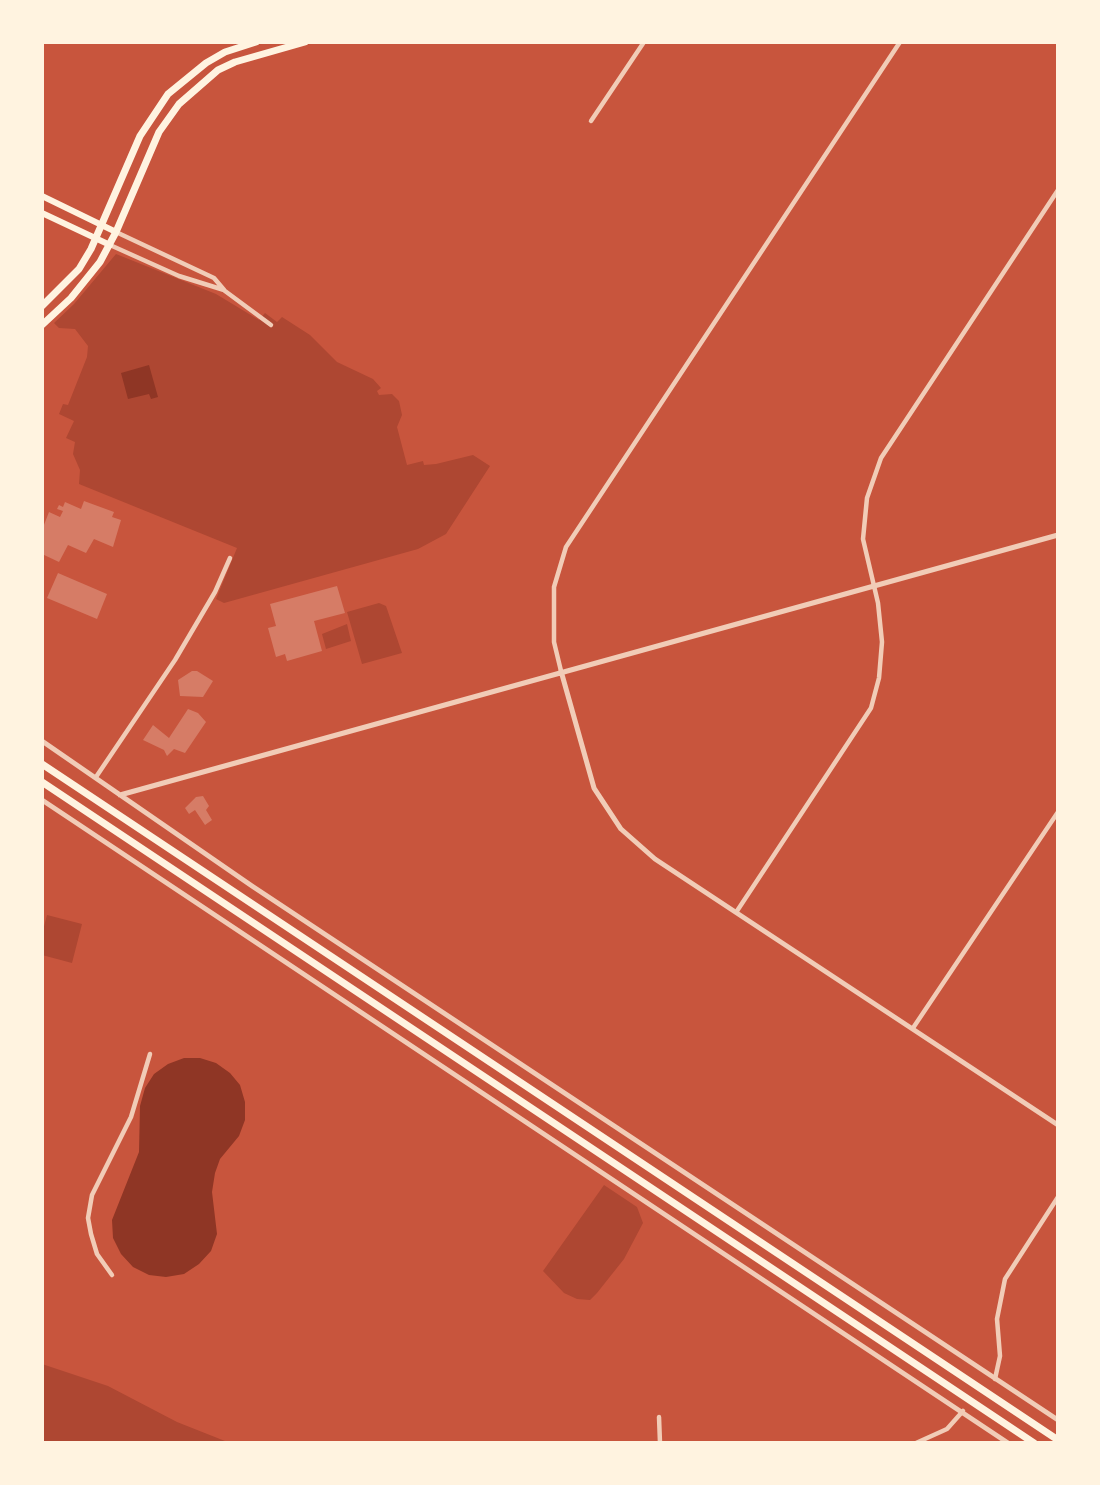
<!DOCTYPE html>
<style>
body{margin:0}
#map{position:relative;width:1100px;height:1485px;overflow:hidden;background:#c8553d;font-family:Roboto,sans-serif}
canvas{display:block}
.frame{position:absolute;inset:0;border:44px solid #fff3e0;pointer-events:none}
</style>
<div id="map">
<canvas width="1100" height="1485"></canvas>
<div class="frame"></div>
</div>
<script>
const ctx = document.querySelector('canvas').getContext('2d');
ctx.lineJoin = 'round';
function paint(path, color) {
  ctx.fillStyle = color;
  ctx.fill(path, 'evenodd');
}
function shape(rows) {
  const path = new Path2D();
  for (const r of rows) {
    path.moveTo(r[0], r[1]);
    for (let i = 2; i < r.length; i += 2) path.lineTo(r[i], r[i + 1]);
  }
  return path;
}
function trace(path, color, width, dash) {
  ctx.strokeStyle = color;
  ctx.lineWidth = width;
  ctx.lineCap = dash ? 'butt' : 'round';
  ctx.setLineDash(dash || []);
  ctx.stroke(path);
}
const green = shape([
 [116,254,216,294,259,320,265,313,277,322,282,317,310,335,337,362,373,379,381,388,377,391,379,395,392,394,399,401,402,415,397,427,407,465,423,461,424,465,436,464,473,455,490,466,446,534,418,549,224,603,216,599,237,548,79,484,80,470,73,454,75,442,66,438,74,421,59,414,63,404,68,405,87,357,88,346,75,329,59,328,54,323,74,304],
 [379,603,386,606,402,653,362,664,347,612],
 [347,624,351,641,326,649,322,634],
 [47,915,82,924,72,963,42,955,42,934],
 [604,1185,637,1207,643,1223,624,1259,597,1293,590,1300,577,1299,564,1293,543,1271],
 [42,1364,108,1386,177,1422,230,1443,42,1443]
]);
const water = shape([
 [149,365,158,397,151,399,149,394,128,399,121,373],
 [184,1058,200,1058,216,1063,230,1073,240,1085,245,1102,245,1120,239,1136,220,1159,215,1173,212,1192,217,1234,211,1251,199,1264,184,1274,166,1277,149,1275,133,1267,121,1254,113,1238,112,1220,139,1152,140,1106,145,1088,154,1074,168,1064]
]);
const building = shape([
 [84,501,114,512,112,517,121,520,113,547,94,539,86,553,68,545,59,562,42,554,42,530,49,512,60,517,63,511,57,509,59,505,63,507,65,502,81,509],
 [58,573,107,594,97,619,47,598],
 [337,586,345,613,314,621,322,651,287,661,285,654,276,657,268,628,276,626,270,604],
 [192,671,197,671,213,681,203,697,180,696,178,680],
 [188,709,198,713,206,722,185,753,174,749,167,756,164,750,143,740,153,725,169,738],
 [203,796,209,806,206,810,212,820,205,825,195,810,189,814,185,808,196,797]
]);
const minor = shape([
 [591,121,644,42],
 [116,232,214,278,225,291,271,325],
 [110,245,179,276,224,290],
 [561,671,554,642,554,587,566,547,900,42],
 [96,777,175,660,215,592,230,558],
 [737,911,871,708,879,678,882,642,878,603,863,539,867,498,881,458,1058,190],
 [913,1028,1058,812],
 [112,1275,97,1254,91,1234,88,1218,92,1195,131,1117,150,1054],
 [995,1379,1000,1356,997,1319,1005,1279,1058,1197],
 [659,1417,660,1443],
 [916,1443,947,1429,963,1411]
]);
const tertiary = shape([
 [561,671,594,788,621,829,655,859,1058,1125],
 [42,741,252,886,1058,1420],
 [120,795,1058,535],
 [42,800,1008,1443]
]);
const secondary = shape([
 [42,196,116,232],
 [42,213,110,245]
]);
const primary = shape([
 [42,306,79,269,91,249,140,136,168,94,206,63,225,52,256,42],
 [42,325,71,298,100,262,116,232,159,132,179,104,218,70,235,62,305,42],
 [42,764,1058,1440],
 [42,782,1034,1443]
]);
paint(green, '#ae4732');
paint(water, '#8f3625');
paint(building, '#d67c66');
trace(minor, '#f1ccb7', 4.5);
trace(tertiary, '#f1ccb7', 5);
trace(secondary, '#fff3e0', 6);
trace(primary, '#fff3e0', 7);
</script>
